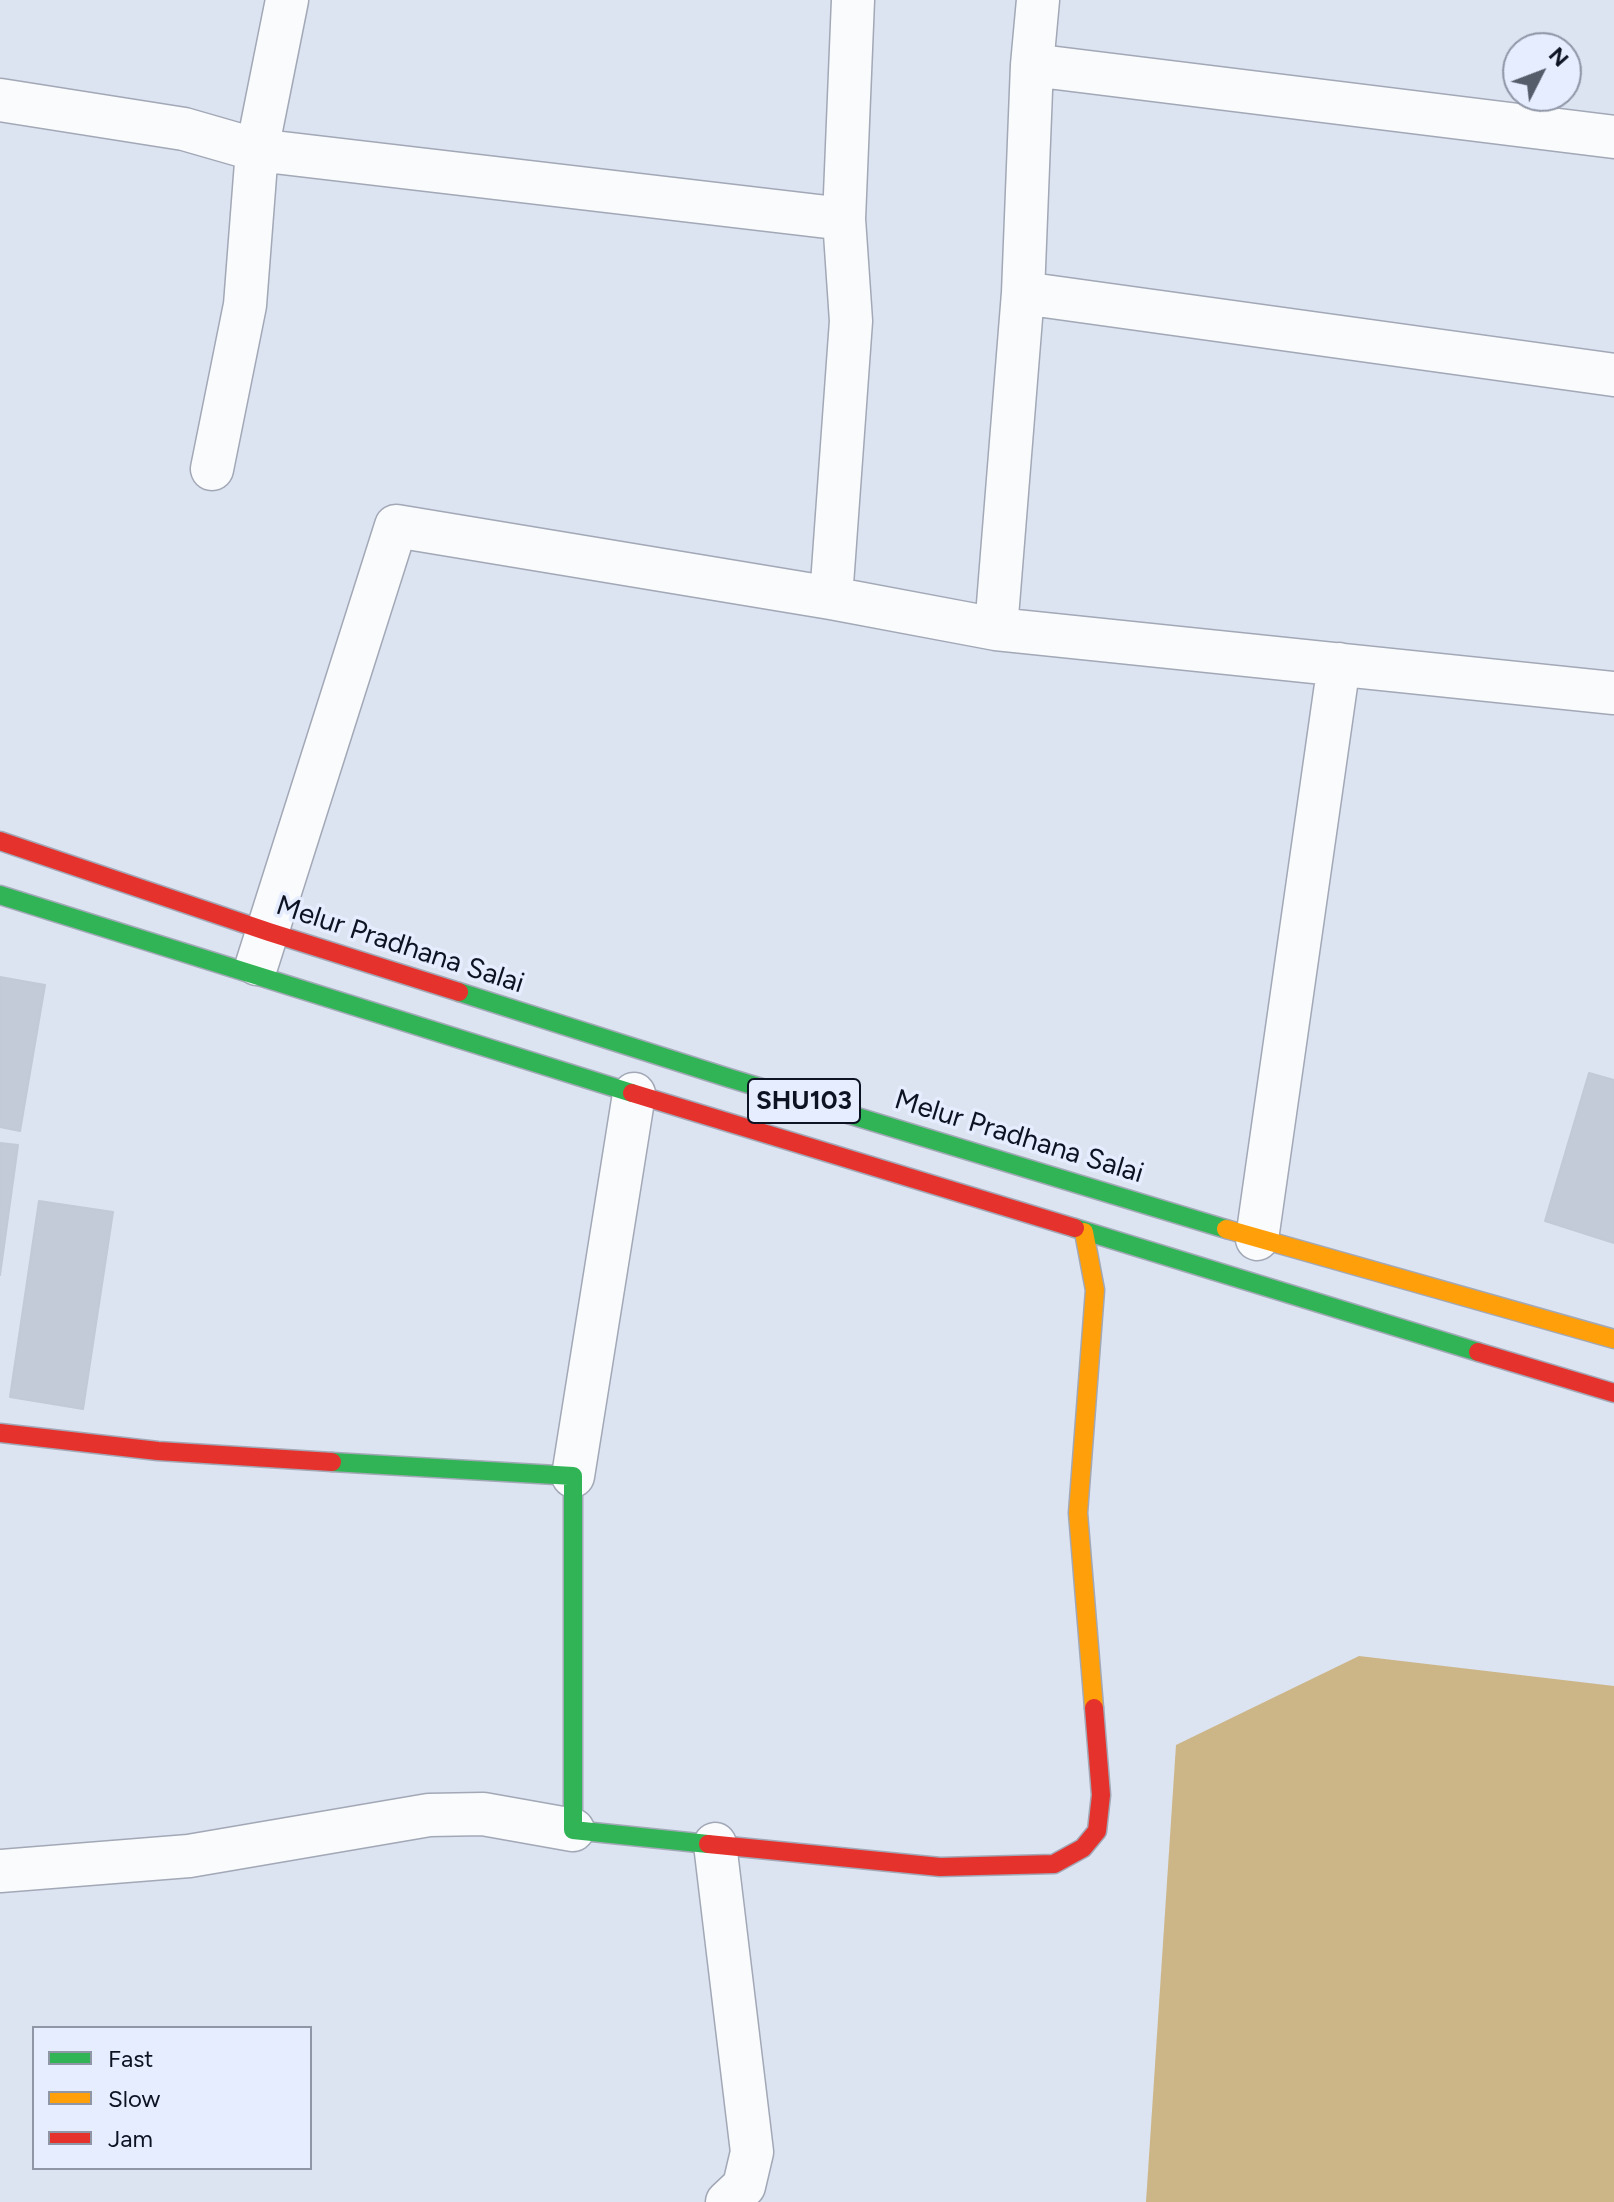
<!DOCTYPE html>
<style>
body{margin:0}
#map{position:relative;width:1614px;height:2202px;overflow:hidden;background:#dce3f1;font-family:Figtree,sans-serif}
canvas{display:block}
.legend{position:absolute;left:32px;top:2026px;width:280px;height:144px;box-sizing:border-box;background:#e5edfe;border:2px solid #8f96a6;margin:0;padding:10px 14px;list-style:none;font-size:24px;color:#0d1322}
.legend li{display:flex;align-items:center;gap:16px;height:40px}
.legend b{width:40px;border:2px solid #8f96a6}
.north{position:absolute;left:1502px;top:32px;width:80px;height:80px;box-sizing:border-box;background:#e5edfe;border:2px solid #8f96a6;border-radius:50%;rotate:48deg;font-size:22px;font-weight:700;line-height:32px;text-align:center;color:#0d1322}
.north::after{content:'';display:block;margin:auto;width:28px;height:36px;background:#555c6a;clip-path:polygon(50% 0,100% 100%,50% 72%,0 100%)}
</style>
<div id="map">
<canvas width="1614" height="2202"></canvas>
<ul class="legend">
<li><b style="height:10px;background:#30b455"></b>Fast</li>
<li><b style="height:10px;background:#ff9f0a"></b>Slow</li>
<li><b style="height:10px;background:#e5322d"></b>Jam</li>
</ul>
<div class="north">N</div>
</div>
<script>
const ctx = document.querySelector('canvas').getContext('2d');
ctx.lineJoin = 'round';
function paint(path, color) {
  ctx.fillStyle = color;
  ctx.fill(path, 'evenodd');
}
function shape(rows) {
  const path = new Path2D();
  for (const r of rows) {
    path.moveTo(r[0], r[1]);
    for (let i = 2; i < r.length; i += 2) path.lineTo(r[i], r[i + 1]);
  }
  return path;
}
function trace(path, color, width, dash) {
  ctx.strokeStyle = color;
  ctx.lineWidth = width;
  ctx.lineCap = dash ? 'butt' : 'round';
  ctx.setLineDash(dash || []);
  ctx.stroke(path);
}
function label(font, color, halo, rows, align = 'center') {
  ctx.font = font + ' Figtree,sans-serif';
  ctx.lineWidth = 7;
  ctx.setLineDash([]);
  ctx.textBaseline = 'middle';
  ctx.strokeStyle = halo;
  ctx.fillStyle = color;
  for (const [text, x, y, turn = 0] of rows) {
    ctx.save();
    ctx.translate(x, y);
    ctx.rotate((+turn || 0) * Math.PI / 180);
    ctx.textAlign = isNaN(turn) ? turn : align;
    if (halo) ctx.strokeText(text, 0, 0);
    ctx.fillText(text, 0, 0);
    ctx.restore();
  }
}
const water = shape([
 [1359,1656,1614,1686,1614,2202,1146,2202,1176,1745]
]);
const building = shape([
 [0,977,45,985,20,1131,0,1127,0,977],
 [1589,1073,1614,1080,1614,1243,1545,1221,1589,1073],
 [0,1143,18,1145,0,1275,0,1143],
 [39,1201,113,1212,83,1409,10,1397,39,1201]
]);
const street = shape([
 [1032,65,1614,137],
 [0,100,184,129,257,150,844,219],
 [1023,293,1614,375],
 [212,469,245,305,257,150,287,0],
 [831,598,851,321,844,219,853,0],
 [996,629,1614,693],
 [257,964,396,526,831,598,996,629,1023,293,1032,65,1038,0],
 [1257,1239,1339,664],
 [573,1476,634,1094],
 [715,1844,752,2152,744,2186,727,2202],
 [0,1871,189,1856,429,1815,483,1814,573,1830]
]);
const fast = shape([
 [0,895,632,1093],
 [459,992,729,1078,1226,1229],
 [1075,1228,1478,1352],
 [332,1462,573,1476,573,1830,708,1844]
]);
const slow = shape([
 [1226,1229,1614,1339],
 [1084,1232,1095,1290,1078,1513,1094,1708]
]);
const jam = shape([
 [0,841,269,932,459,992],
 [632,1093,1075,1228],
 [1478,1352,1614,1393],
 [0,1433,158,1451,332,1462],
 [708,1844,940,1867,1054,1864,1083,1848,1097,1831,1101,1795,1094,1708]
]);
const shields = [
 [804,1101,112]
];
const shieldNames = [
 ["SHU103",804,1101]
];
const streetNames = [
 ["Melur Pradhana Salai",400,945,18],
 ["Melur Pradhana Salai",1019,1137,17]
];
paint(water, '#ccb688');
paint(building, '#c3cad8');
trace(building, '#c2c9d7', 2);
trace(street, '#a2a8b6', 45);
trace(fast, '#a2a8b6', 21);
trace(slow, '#a2a8b6', 21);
trace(jam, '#a2a8b6', 21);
trace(street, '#fafbfd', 42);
trace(fast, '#30b455', 18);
trace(slow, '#ff9f0a', 18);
trace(jam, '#e5322d', 18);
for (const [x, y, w] of shields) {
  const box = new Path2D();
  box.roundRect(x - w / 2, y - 22, w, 44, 6);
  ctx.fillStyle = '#e5edfe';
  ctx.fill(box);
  trace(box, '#0d1322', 2);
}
label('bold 26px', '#0d1322', null, shieldNames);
label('28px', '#0d1322', '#e5edfe', streetNames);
</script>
